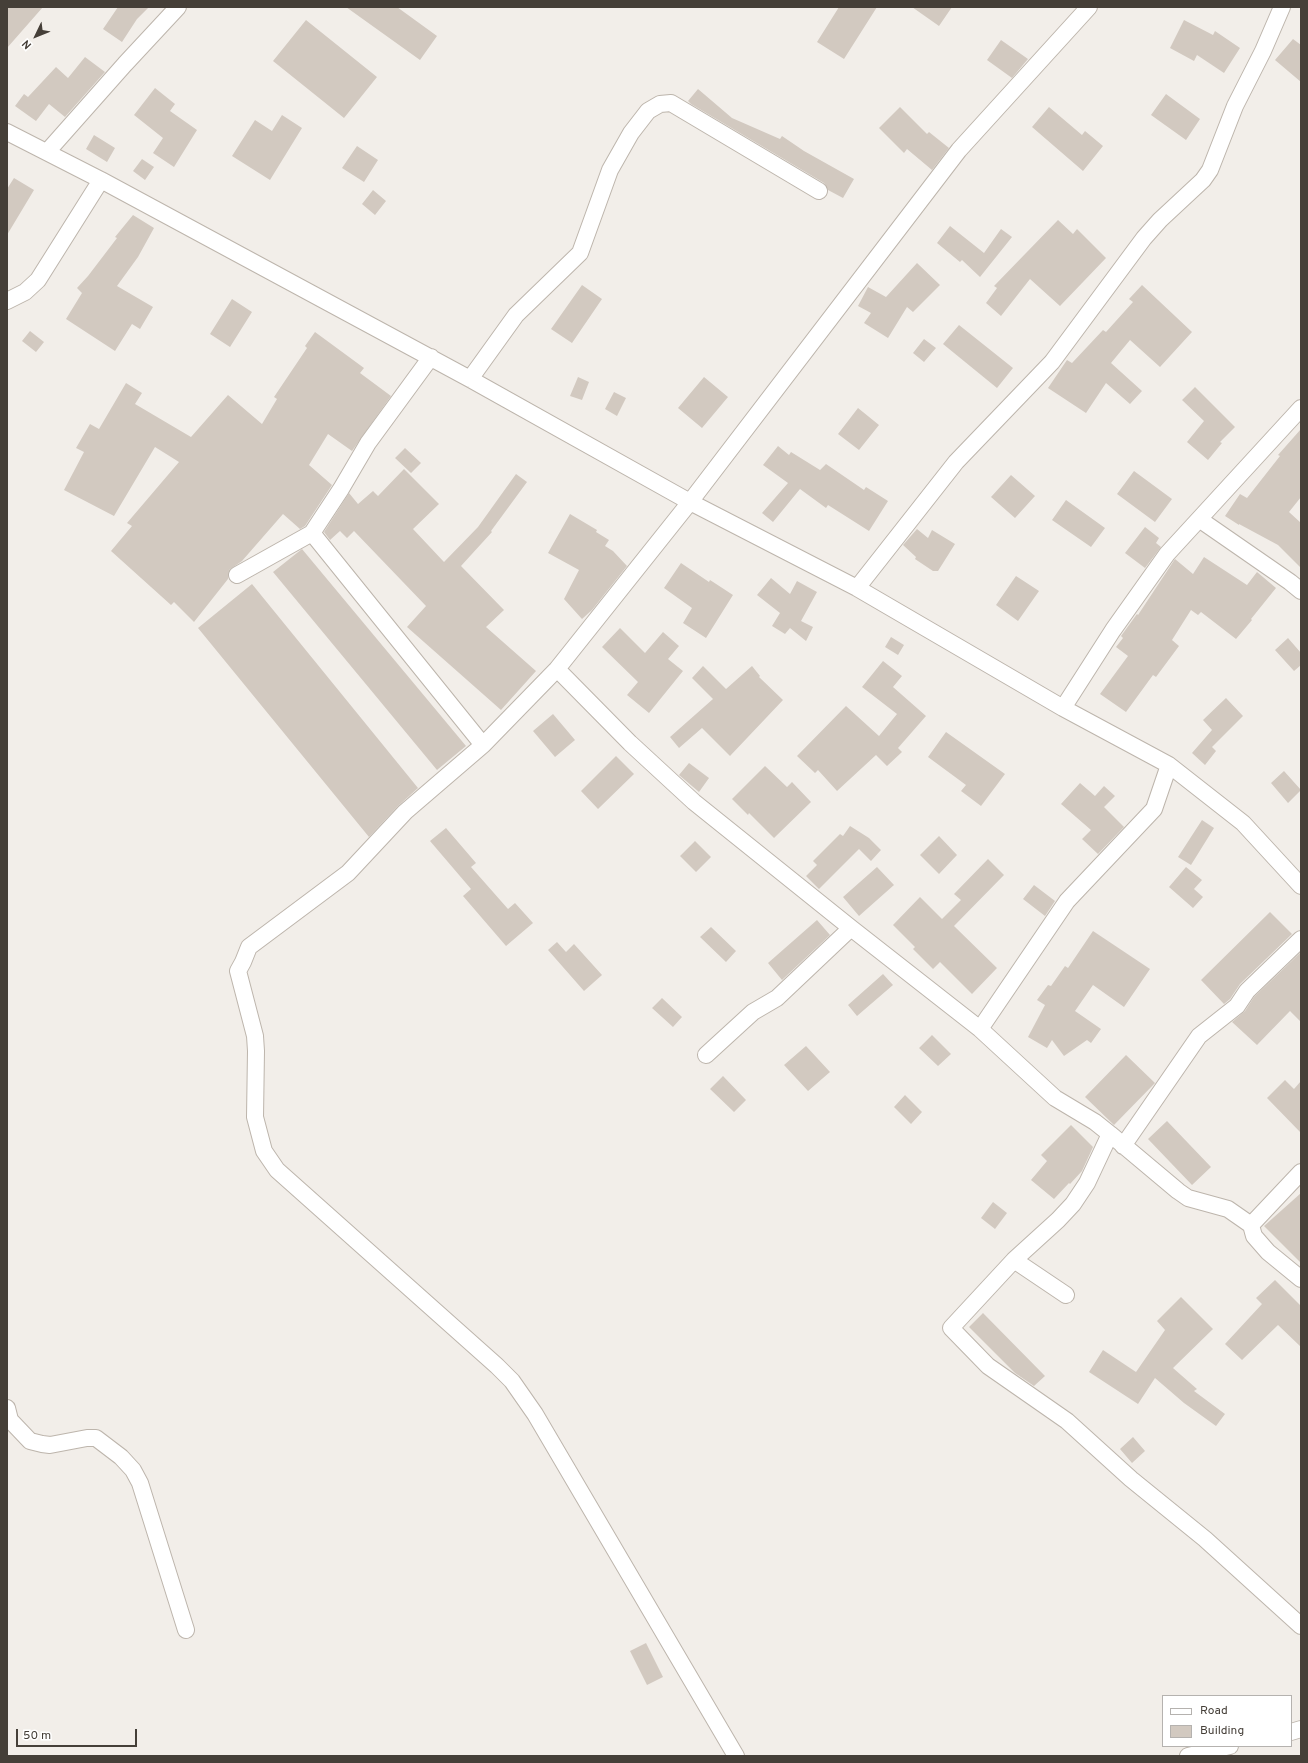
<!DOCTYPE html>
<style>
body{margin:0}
#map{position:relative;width:1308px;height:1763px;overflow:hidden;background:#f2eee9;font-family:Overpass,sans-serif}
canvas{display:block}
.frame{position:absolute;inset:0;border:8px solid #453f38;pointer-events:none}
.legend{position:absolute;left:1162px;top:1695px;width:130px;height:52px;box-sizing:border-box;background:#fff;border:1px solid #b5b2af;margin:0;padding:5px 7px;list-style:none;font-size:12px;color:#453f38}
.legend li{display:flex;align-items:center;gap:8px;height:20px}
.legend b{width:20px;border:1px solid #b5b2af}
.north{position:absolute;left:16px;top:16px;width:40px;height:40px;-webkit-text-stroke:3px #fff;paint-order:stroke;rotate:227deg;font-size:11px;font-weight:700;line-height:16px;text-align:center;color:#453f38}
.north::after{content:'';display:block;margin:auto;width:14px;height:18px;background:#453f38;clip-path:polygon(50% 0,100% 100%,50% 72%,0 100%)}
.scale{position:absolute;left:16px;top:1729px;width:121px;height:18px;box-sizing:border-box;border:2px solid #453f38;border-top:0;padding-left:5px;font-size:12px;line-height:14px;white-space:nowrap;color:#453f38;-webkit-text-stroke:3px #fff;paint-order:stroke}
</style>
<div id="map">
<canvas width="1308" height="1763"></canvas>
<div class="frame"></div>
<ul class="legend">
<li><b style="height:5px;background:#fff"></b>Road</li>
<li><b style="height:11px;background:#d2c9c0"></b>Building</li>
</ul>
<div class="north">N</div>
<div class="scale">50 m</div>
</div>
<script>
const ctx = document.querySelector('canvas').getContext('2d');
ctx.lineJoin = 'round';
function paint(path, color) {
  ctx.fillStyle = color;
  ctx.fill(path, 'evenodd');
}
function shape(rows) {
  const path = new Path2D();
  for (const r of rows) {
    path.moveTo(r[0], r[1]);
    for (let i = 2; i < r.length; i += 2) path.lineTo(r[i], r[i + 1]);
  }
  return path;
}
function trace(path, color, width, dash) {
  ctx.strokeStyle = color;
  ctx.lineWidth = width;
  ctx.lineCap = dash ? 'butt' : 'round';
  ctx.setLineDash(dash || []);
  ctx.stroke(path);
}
const building = shape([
 [7,7,43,7,7,48],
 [118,7,149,7,137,19,122,42,103,29],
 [346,7,397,7,437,36,420,60],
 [839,7,877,7,844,59,817,42],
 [912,7,952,7,939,26],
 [306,20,377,77,344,118,273,61],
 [1184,20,1213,35,1215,31,1240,48,1224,73,1197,55,1194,61,1170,48],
 [1293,39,1301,45,1301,82,1275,60],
 [1001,40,1028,59,1012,78,987,60],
 [85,57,105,72,65,117,49,104,36,121,15,106,24,94,28,97,56,67,68,78],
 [155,88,175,104,170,111,197,130,174,167,153,153,163,138,134,115],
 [698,89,732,118,780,139,782,136,804,151,854,179,843,198,828,190,824,183,691,104,688,101],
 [1166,94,1200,119,1186,140,1151,115],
 [900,107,927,134,929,132,949,148,932,170,907,149,904,153,879,128],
 [1049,107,1082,135,1085,131,1103,146,1083,171,1032,127],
 [282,115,302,128,270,180,232,156,255,120,272,131],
 [94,135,115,148,107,162,86,149],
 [357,146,378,160,364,182,342,168],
 [142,159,154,167,145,180,133,171],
 [14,178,34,190,7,235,7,189],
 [373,190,386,201,375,215,362,204],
 [133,215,154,228,138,257,117,286,153,307,140,329,132,324,115,351,66,319,82,293,77,288,88,276,117,238,115,237],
 [1058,220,1073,234,1077,229,1106,258,1060,306,1030,279,1001,316,986,303,997,288,994,286],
 [950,226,984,253,1001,229,1012,237,980,277,962,260,960,262,937,243],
 [917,263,940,285,913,312,907,307,888,338,864,323,871,313,858,306,868,287,886,297],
 [582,285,602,299,572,343,551,329],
 [1142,285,1192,332,1160,367,1130,340,1111,363,1142,391,1130,404,1106,383,1086,413,1048,388,1067,360,1072,363,1103,330,1106,332,1133,302,1129,299],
 [232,299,252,312,230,347,210,334],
 [959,325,1013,368,997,388,943,344],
 [30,331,44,342,36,352,22,341],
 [315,332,364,368,360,373,391,396,352,451,328,434,309,465,332,485,305,526,300,529,283,514,242,561,229,570,228,579,194,622,174,602,171,605,111,551,132,526,127,523,179,462,155,447,114,516,64,490,84,452,76,448,90,424,99,429,126,383,142,393,135,404,191,437,228,395,262,424,277,399,274,397,307,348,305,346],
 [924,339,936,348,924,362,913,353],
 [578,377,589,382,582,400,570,396],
 [704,377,728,397,702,428,678,408],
 [1195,387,1235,427,1220,442,1222,443,1208,460,1187,442,1204,421,1182,400],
 [614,392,626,398,617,416,605,409],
 [858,408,879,425,859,450,838,434],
 [1301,429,1301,497,1289,512,1301,523,1301,568,1278,545,1239,524,1239,525,1225,516,1240,494,1247,498,1280,456,1278,455],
 [778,446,789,455,791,452,820,470,826,464,864,490,866,487,888,501,869,531,828,505,826,508,800,489,773,522,762,513,788,483,763,465],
 [405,448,421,463,411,473,395,458],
 [404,469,439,504,413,529,444,562,478,527,516,474,527,482,491,531,492,532,461,566,504,610,486,627,536,671,501,710,407,627,426,606,354,531,347,538,340,531,330,540,324,532,349,493,358,504,373,491,378,496],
 [1134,471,1172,499,1155,522,1117,494],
 [1011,475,1035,496,1015,518,991,497],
 [1066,500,1105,528,1091,547,1052,520],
 [570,514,597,530,596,532,609,540,605,546,613,551,627,566,592,610,582,619,564,599,579,570,548,553],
 [1145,527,1159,538,1156,543,1161,547,1145,568,1125,553],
 [917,529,928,538,932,530,955,544,938,571,933,571,915,559,916,557,903,545],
 [302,549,466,746,437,770,273,572],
 [1204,557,1247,585,1257,572,1276,588,1251,619,1252,620,1236,639,1201,612,1198,615,1191,610,1172,640,1179,646,1156,677,1153,675,1126,712,1100,694,1128,656,1116,647,1123,638,1121,636,1137,614,1138,615,1175,559,1193,574],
 [681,563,709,582,710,580,733,595,706,638,683,623,692,608,664,588],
 [1016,576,1039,591,1018,621,996,605],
 [771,578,790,594,797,581,817,592,801,621,813,627,806,641,790,628,785,634,772,626,780,613,757,595],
 [252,584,418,788,398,806,369,837,198,628],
 [620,628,645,653,663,632,679,646,668,659,683,671,649,713,627,695,638,682,602,647],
 [891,637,904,645,898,655,885,647],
 [1288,638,1301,653,1301,665,1294,671,1275,650],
 [883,661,902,676,893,687,926,716,898,748,902,752,887,766,876,755,837,791,818,770,815,773,797,756,846,706,879,736,897,714,862,687],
 [703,666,726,689,752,666,760,676,759,677,783,700,730,756,702,728,679,748,670,737,713,699,692,678],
 [1226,698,1243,716,1212,747,1216,751,1205,765,1192,753,1212,730,1203,720],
 [553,714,575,740,555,757,533,731],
 [946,732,1005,774,981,806,961,791,966,785,928,757],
 [616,756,634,774,598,809,581,791],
 [689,763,709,778,699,792,679,775],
 [765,766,787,787,792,782,811,802,774,838,749,813,748,815,732,799],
 [1284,771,1301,790,1288,803,1271,783],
 [1080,783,1095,796,1104,786,1115,796,1104,807,1124,827,1098,854,1082,839,1091,830,1061,804],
 [1202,820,1214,828,1191,865,1178,857],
 [850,826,869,838,881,850,871,861,859,849,819,889,806,876,817,865,813,861,840,834,843,836],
 [446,828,476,863,471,867,508,909,515,903,533,923,506,946,463,896,471,889,430,841],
 [939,836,957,855,939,874,920,855],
 [695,841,711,857,696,872,680,856],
 [988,859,1004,875,954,926,997,968,972,994,940,962,933,969,913,949,915,947,893,925,920,897,942,919,961,900,954,894],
 [877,867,894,885,859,916,843,897],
 [1186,867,1202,880,1194,889,1203,897,1193,908,1169,887],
 [1034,885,1055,901,1045,916,1023,899],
 [1270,912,1292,934,1240,984,1230,999,1224,1004,1201,980],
 [817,920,830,935,782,980,768,963],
 [711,927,736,951,726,962,700,937],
 [1093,931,1150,969,1124,1007,1093,985,1075,1011,1101,1029,1091,1043,1087,1040,1064,1056,1052,1040,1047,1048,1028,1037,1045,1005,1037,1000,1048,985,1051,986,1065,966,1068,968],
 [557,942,566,952,574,944,602,975,584,991,548,950],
 [1300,953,1301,1022,1290,1011,1257,1045,1232,1022,1245,1011,1254,997],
 [883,974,893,985,857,1016,848,1005],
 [662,998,682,1017,673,1027,652,1008],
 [932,1035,951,1054,938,1066,919,1048],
 [806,1046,830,1072,808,1091,784,1065],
 [1126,1055,1155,1083,1114,1125,1085,1097],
 [723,1076,746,1100,734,1112,710,1089],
 [1285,1080,1294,1089,1301,1081,1301,1133,1267,1098],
 [905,1095,922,1112,911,1124,894,1107],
 [1167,1121,1211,1167,1192,1185,1148,1139],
 [1071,1125,1093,1147,1082,1171,1070,1184,1069,1183,1054,1199,1031,1180,1047,1161,1041,1155],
 [1301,1193,1301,1263,1264,1226],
 [993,1202,1007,1213,995,1229,981,1218],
 [1275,1280,1301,1306,1301,1347,1278,1325,1242,1360,1225,1344,1262,1304,1256,1298],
 [1181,1297,1213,1329,1173,1368,1197,1389,1194,1391,1225,1414,1216,1426,1184,1403,1155,1378,1138,1404,1089,1372,1103,1350,1136,1372,1165,1330,1157,1321],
 [983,1313,1045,1376,1034,1386,1015,1373,969,1327],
 [1133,1437,1145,1451,1132,1463,1120,1449],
 [646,1643,663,1677,647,1685,630,1651]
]);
const minor = shape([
 [7,132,101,180,470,379,690,502,857,588,1063,708,1169,765,1243,823,1301,886],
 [47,152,125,64,178,7],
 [7,301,25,292,38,280,101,180],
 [470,379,516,315,580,253,610,170,631,133,648,111,660,104,671,103,819,191],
 [1199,519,1290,582,1301,591],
 [312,533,483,745],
 [237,575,312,533,341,489,368,443,431,357],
 [857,588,956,462,1052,362,1144,238,1160,220,1203,180,1210,170,1235,106,1263,51,1282,7],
 [557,669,630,743,694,802,851,928,980,1029,1055,1098,1095,1122,1110,1134,1178,1191,1188,1198,1228,1209,1251,1225,1254,1236,1268,1252,1301,1279],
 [1063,708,1113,630,1167,554,1301,408],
 [980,1029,1067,901,1154,809,1169,765],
 [706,1055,753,1012,777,998,851,928],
 [1110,1134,1087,1183,1073,1204,1058,1220,1014,1260,951,1328,988,1366,1067,1421,1131,1479,1205,1539,1301,1626],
 [1123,1146,1199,1036,1237,1006,1247,991,1301,939],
 [1251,1225,1301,1172],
 [1014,1260,1066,1295],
 [7,1408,10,1420,30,1441,42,1444,50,1445,87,1438,96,1438,121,1457,133,1470,140,1483,186,1630],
 [1291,1732,1301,1729],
 [736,1756,535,1414,512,1381,497,1366,277,1170,264,1151,255,1117,256,1051,255,1036,238,971,243,962,249,947,348,873,405,812,483,745,557,669,690,502,959,150,1089,7],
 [1188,1756,1230,1746]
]);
paint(building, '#d2c9c0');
trace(minor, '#bdb5ac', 18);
trace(minor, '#fff', 16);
</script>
